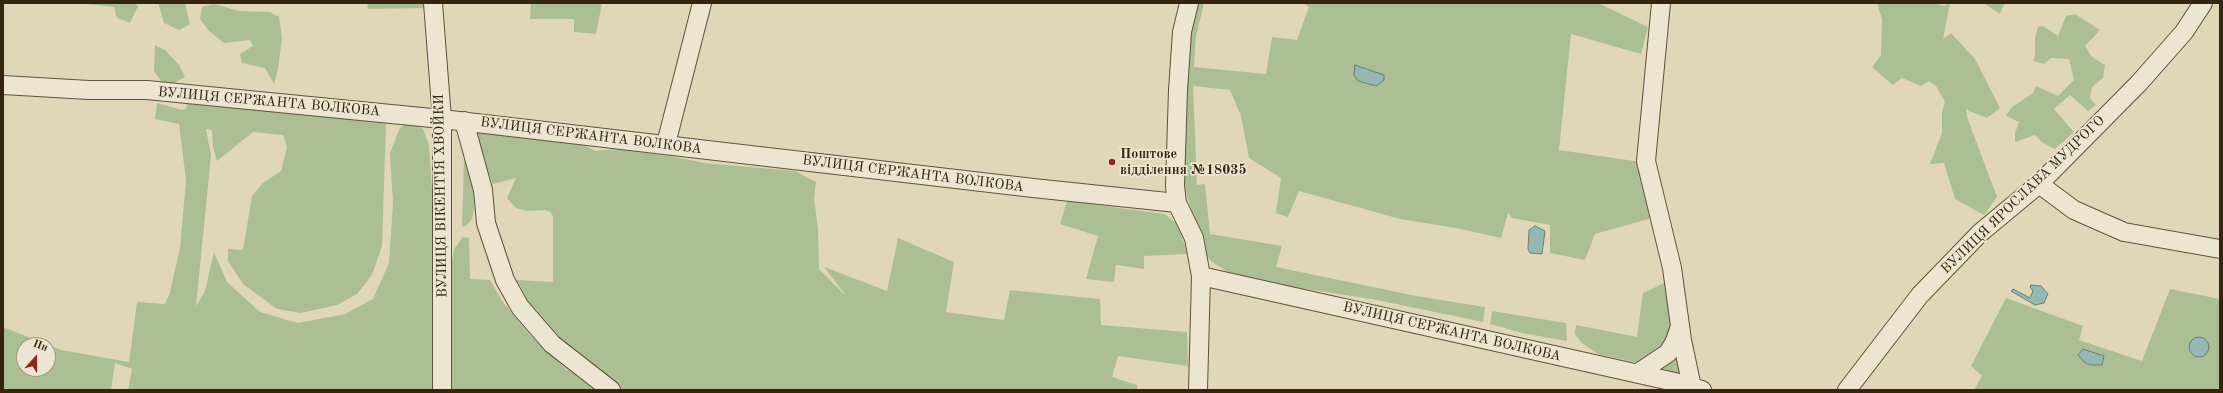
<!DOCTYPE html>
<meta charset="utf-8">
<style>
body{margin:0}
#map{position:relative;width:2223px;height:393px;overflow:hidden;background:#e0d7b9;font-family:"Old Standard TT",serif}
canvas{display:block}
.frame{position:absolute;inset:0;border:4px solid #35240f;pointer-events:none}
.north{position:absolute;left:16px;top:337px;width:40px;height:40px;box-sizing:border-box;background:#ebe5d2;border:1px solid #a29884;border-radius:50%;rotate:21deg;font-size:11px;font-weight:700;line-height:16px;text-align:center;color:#35240f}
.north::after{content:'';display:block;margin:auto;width:14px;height:18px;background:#8f2418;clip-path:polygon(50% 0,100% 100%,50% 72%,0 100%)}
</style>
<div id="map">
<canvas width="2223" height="393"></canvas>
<div class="frame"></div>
<div class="north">Пн</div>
</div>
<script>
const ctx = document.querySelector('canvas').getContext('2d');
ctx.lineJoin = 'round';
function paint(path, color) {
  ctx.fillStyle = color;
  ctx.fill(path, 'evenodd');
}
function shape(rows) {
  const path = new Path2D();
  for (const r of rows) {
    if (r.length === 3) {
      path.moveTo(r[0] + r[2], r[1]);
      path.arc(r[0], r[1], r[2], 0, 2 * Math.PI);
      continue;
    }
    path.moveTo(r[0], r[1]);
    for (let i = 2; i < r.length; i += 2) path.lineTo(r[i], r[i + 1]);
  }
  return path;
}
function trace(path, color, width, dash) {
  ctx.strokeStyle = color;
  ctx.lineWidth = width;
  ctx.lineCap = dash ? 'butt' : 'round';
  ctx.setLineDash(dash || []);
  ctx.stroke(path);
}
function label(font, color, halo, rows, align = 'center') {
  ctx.font = font + ' "Old Standard TT",serif';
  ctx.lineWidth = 3.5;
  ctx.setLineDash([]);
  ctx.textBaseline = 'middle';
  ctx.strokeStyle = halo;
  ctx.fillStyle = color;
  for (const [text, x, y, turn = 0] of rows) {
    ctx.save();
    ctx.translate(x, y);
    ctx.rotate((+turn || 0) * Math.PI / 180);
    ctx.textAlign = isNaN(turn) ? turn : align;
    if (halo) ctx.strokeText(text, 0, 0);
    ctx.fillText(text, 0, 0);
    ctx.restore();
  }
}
const green = shape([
 [80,3,134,3,138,6,130,23,117,18,114,7],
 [158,3,185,3,190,24,179,30,164,23],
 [367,3,428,3,428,8,368,9],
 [531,3,602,3,596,34,574,32,574,19,530,19],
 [1197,3,1204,3,1196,36,1194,67,1266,74,1272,37,1297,40,1309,7,1304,3,1598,3,1648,27,1641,54,1571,34,1559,150,1641,162,1652,218,1595,234,1585,260,1550,253,1550,225,1512,218,1508,213,1501,238,1456,228,1400,219,1299,191,1288,217,1276,213,1281,178,1249,158,1241,116,1230,90,1193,86,1197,185,1205,184,1210,234,1282,246,1276,267,1416,296,1485,307,1483,322,1372,299,1292,287,1228,272,1212,262,1202,250,1186,192,1183,167,1185,48],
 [1877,3,1935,3,1944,6,1950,3,1943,39,1951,33,1975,59,2000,108,1987,118,1969,111,1966,108,1967,117,1997,197,1984,215,1955,199,1944,163,1930,164,1942,133,1942,112,1945,102,1936,86,1929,81,1921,86,1902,78,1893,85,1872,67,1881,55,1882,19],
 [1983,3,2003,3,2004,4,2000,14],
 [214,4,239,11,270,12,279,17,282,38,278,69,274,84,265,68,242,63,240,54,253,46,250,40,224,43,209,31,200,19,202,7],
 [2075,14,2100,30,2085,46,2092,57,2105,65,2103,78,2092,87,2090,98,2096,105,2088,111,2070,95,2054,109,2074,132,2055,149,2043,143,2035,135,2015,142,2015,133,2019,122,2006,116,2012,107,2033,93,2036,86,2058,96,2074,80,2069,59,2051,58,2044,64,2033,61,2035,55,2035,38,2038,27,2043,26,2058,36,2066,16],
 [155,45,165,50,179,65,185,77,174,83,162,82,154,71],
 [185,99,293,109,386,124,382,246,372,275,357,294,337,305,301,313,277,309,243,284,228,261,228,249,243,250,252,196,263,183,281,171,287,147,283,135,253,132,217,161,213,147,212,130,206,129,211,155,196,306,205,291,214,252,227,282,260,312,298,323,345,314,373,299,389,263,393,204,390,153,400,128,408,122,423,129,429,145,434,219,432,390,128,390,132,369,115,363,111,390,3,390,3,327,61,350,129,362,137,302,165,304,170,292,180,248,186,180,179,124,155,119,157,103,182,110,187,108],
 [24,345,48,345,48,369,24,369],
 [471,129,577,142,596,151,615,149,670,156,704,163,795,171,816,182,814,198,818,228,819,269,848,298,824,267,887,291,898,238,954,262,946,312,1004,320,1010,290,1100,299,1101,325,1187,332,1188,366,1118,356,1112,377,1137,385,1137,390,451,390,449,283,454,249,463,237,469,238,470,279,490,280,503,302,531,336,567,370,601,371,561,342,529,309,525,294,517,280,553,282,553,216,550,212,545,210,527,211,516,208,507,198,516,178,493,184],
 [464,158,473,179,474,209,472,219,467,225,462,227],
 [1067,201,1164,214,1179,225,1187,254,1144,256,1144,269,1116,265,1114,282,1086,279,1098,236,1060,224],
 [1669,281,1674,302,1668,345,1647,362,1634,362,1598,354,1582,343,1575,334,1576,325,1637,337,1643,293],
 [2170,289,2220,299,2220,390,1974,390,1982,376,1971,366,2006,298,2083,326,2079,340,2142,361],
 [1492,311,1566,323,1567,341,1522,333,1490,324],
 [1680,342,1682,376,1661,370,1660,365]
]);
const water = shape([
 [1355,65,1384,75,1384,80,1376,86,1358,81,1354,75,1355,65],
 [1535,226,1545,231,1542,254,1530,253,1528,249,1529,230,1535,226],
 [2031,285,2041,286,2048,294,2044,303,2035,305,2011,291,2013,289,2030,298,2033,291,2030,287,2031,285],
 [2199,347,10],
 [2083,349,2104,356,2102,365,2090,365,2084,362,2078,355,2083,349]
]);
const minor = shape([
 [433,3,442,119,442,390],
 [1189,3,1182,32,1178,90,1175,186,1177,203,1194,238,1201,276,1198,390],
 [1661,3,1646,161,1672,268,1682,340,1692,387],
 [3,85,89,90,147,90,442,119,1033,188,1177,203],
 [464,121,483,190,486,223,505,280,520,307,552,344,611,390],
 [666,144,702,3],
 [2039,184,2074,210,2124,232,2220,249],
 [1201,276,1679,383,1702,390],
 [1638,373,1668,353,1675,341,1680,326],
 [1847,390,1920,295,1980,233,2039,184,2139,83,2184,32,2203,3]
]);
const markers = [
 [1112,162,4,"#8f2418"]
];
const streetNames = [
 ["ВУЛИЦЯ СЕРЖАНТА ВОЛКОВА",269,102,5],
 ["ВУЛИЦЯ СЕРЖАНТА ВОЛКОВА",591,136,7],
 ["ВУЛИЦЯ СЕРЖАНТА ВОЛКОВА",913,174,7],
 ["ВУЛИЦЯ ЯРОСЛАВА МУДРОГО",2023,195,-44],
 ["ВУЛИЦЯ ВІКЕНТІЯ ХВОЙКИ",441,196,-91],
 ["ВУЛИЦЯ СЕРЖАНТА ВОЛКОВА",1452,332,13]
];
const poiNames = [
 ["Поштове",1120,154],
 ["відділення №18035",1120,170]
];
paint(green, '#acbf94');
paint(water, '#94b9b4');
trace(water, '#6e7d72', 1);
trace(minor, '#60513a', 20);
trace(minor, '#ebe5d2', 18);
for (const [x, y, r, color] of markers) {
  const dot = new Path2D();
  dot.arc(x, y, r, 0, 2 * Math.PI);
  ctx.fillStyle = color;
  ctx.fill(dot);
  trace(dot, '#ebe5d2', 1.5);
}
label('14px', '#35240f', '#ebe5d2', streetNames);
label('bold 14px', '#35240f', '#ebe5d2', poiNames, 'left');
</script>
